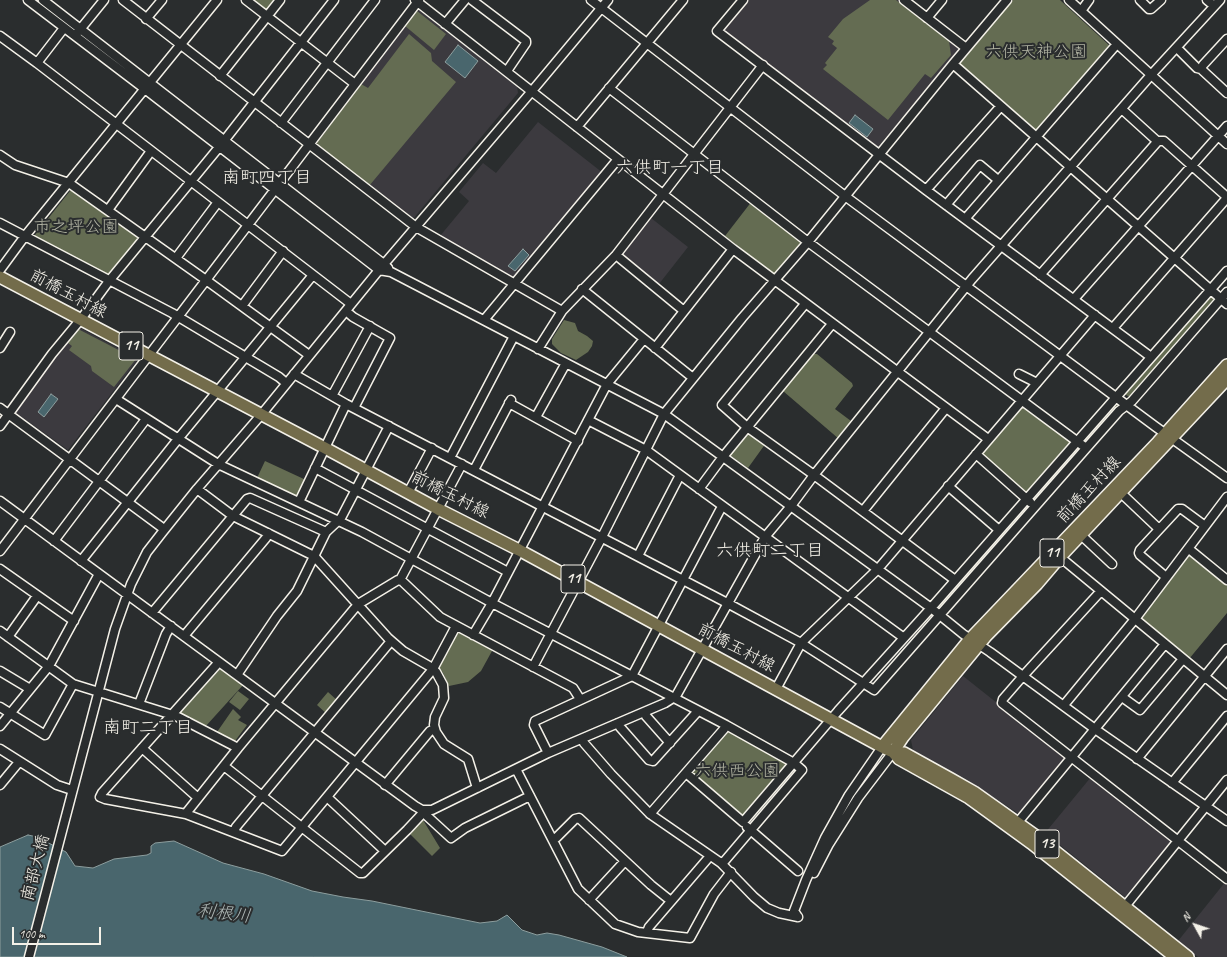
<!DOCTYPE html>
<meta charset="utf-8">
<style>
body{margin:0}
#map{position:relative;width:1227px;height:957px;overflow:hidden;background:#2a2d2e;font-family:Caveat,sans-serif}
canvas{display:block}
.north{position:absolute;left:1175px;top:905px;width:40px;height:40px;-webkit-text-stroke:3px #2a2d2e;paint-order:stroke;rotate:310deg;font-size:11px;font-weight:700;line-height:16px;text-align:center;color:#f4f1e8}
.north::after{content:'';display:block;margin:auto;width:14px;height:18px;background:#f4f1e8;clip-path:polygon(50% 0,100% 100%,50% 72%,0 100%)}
.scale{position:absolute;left:12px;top:927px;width:89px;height:18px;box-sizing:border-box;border:2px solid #f4f1e8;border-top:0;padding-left:5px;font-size:12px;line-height:14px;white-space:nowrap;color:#f4f1e8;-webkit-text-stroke:3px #2a2d2e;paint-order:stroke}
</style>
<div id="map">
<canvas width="1227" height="957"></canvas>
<div class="north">N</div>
<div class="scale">100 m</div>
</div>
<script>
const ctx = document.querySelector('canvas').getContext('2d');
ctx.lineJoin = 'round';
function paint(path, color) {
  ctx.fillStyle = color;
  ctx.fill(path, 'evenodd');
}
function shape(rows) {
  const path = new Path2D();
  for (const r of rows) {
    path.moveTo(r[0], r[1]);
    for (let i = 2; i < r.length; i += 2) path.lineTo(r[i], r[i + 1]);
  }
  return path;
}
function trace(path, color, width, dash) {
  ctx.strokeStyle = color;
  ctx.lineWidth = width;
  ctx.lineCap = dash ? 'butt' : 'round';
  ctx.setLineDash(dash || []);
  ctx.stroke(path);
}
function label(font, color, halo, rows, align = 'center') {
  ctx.font = font + ' Caveat,"Klee One",sans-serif';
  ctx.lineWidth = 4;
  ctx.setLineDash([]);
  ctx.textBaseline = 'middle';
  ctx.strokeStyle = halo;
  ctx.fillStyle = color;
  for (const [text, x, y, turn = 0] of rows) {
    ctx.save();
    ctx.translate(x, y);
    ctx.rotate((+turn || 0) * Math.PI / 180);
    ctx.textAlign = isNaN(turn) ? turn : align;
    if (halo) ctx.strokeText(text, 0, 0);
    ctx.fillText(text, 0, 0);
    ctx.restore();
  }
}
const built = shape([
 [746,0,899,0,959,46,959,50,877,148,874,148,723,32,724,26],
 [416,10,419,10,517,86,518,93,413,219,316,146,316,142],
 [538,122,603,173,516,276,513,277,440,236,469,201,459,192,483,163,496,173],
 [651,218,688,247,659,284,622,254],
 [78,327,138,359,68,450,15,412],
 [963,676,1064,756,1064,759,1019,814,966,779,913,750,911,740],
 [1091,777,1171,839,1171,842,1125,897,1045,833],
 [1226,881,1227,882,1227,957,1198,957,1178,941]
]);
const green = shape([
 [253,0,276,0,269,9,266,10],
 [870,0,896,0,949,41,951,55,931,78,925,74,888,120,823,69,827,65,825,63,837,48,832,44,834,41,828,37,843,19],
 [1013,0,1060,0,1111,47,1037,131,1033,131,960,66,960,63],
 [417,11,446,34,434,50,405,26],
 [409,34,431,53,432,61,456,82,369,186,317,145,317,143,361,84,368,88],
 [70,191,73,191,139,237,139,241,108,276,35,237,35,235],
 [752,201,803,243,778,273,771,272,725,236],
 [1210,295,1212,295,1216,301,1131,398,1123,393],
 [564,320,575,323,578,331,587,336,593,341,592,346,588,352,576,360,561,353,552,344,552,339],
 [78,329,136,359,114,387,92,371,91,366,69,350,72,346,68,343],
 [813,354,817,354,852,383,853,386,835,409,851,421,851,423,839,439,783,391],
 [1114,403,1119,407,1089,442,1086,442,1082,440],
 [1022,406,1026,406,1071,439,1072,443,1028,493,1025,493,983,456,982,452],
 [748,433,751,433,766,443,748,468,730,455],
 [1077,445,1082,447,1037,500,1035,501,1032,498],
 [265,461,306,480,298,497,257,478],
 [1026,503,1031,505,1031,507,942,609,937,604],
 [1187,555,1190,555,1227,584,1227,613,1189,659,1141,619,1140,616],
 [459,631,491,648,492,651,481,671,468,682,449,686,443,673,438,666,456,632],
 [220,669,223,669,244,684,205,727,182,716,181,712],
 [238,691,249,699,240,710,229,702],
 [328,692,339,702,328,715,317,705],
 [233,709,241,717,238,720,247,725,235,741,217,732],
 [729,730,786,761,787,764,742,816,739,816,690,774,691,770,725,731],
 [423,820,440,848,432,856,410,834]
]);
const water = shape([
 [458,45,478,61,465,78,445,62,458,45],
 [855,115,873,129,867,137,849,123,855,115],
 [523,249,529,255,515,271,508,266,523,249],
 [51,394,58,399,44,417,38,412,51,394],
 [28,835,37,837,66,852,75,866,93,868,114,859,147,855,151,853,151,846,155,843,174,841,223,863,264,874,312,891,343,897,372,901,480,923,497,921,507,915,522,930,537,935,547,933,559,935,602,947,627,957,0,957,0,847,28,835]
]);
const minor = shape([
 [28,0,145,89,379,270,391,272,664,414,931,608,963,634,990,652,1095,729,1227,821],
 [43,0,385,265,388,268],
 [123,0,416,227,562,311],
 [246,0,355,84],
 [415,0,733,249,988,439],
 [472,0,526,41,526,43,507,71],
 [591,0,845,196,1156,427,1227,478],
 [743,0,717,31,926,190,1151,357],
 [904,0,966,48],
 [1069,0,1227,144],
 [1140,0,1149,9,1151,9,1161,0],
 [1207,0,1214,6],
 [1081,11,1089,0],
 [927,18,942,0],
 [146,19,162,0],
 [445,24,465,0],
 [78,32,104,0],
 [0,36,37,63,351,304],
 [1227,39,1203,65,1201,69,1227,93],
 [1180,51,1197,68,1201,69],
 [37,63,64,28],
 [953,64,1227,304],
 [220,76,280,0],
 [609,88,808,242,1086,448],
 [1125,112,1157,141],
 [281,123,375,0],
 [577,127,683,0],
 [0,155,15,165,69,183,206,280,309,355],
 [926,190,1001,106],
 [946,205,980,165,998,180],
 [108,210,151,151],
 [965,219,1117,44],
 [0,223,172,313,279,377,286,383],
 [616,255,684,311],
 [176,258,218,202],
 [0,270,25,236,217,0],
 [1040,275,1158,141,1164,141,1227,197],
 [582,289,693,378],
 [1074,299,1227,126],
 [805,304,722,405,747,427,814,475,955,580],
 [242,306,283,251],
 [346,311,353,317,390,338,354,408],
 [484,320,618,159],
 [1113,328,1227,198],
 [0,348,10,332],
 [655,348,733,249],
 [538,349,562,311,616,255,763,65],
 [294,374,346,404,729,604,801,643,874,690,1082,453,1119,411,1132,401,1227,292],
 [1019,374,1037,383],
 [332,396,370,326],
 [116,399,218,464,362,532,492,603,726,725,794,763,802,770,722,864],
 [509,403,578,441],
 [0,408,164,529],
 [536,417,566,363],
 [588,420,646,450,904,638],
 [0,426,52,354,81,319,109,281,220,146,334,0],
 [976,454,1030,502],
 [450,458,514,336],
 [315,468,508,572],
 [474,470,511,400],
 [948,486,999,530],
 [197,489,233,516,314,556,388,638,403,651,429,666,436,672,443,685,444,698,435,717,434,725,436,732,444,744,468,759,477,788],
 [699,489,722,458,832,324],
 [408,493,432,448],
 [1121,493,1159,529],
 [0,501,415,806,422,810,432,810,548,753,665,703,676,696,765,537,791,506,814,475,972,279,1151,75,1220,0],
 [299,502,346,404],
 [863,511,946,408],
 [1081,535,1112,564],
 [54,541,146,419],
 [1189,549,1227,580],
 [0,551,419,0],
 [638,556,680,475],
 [1060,557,1227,695],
 [81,561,178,439,313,275],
 [0,569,74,621],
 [1166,577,1140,555,1139,553,1140,550,1178,509,1182,509,1205,526],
 [400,580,462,464],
 [1101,591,1023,676,1003,699,1002,703,1227,879],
 [152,613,247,499,250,498,326,532],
 [0,631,73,684,176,716,238,748],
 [473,635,492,603,607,384,644,339],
 [184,636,266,538,268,533],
 [8,637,37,596],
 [219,662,102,793,100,797,105,799,186,814,282,851,433,669,456,626],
 [533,667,602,537,664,414,742,318,808,242,953,64,1007,0],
 [0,671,30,689],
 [237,675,277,616,297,591,326,532,341,518,389,426],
 [776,689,801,643,878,569,1095,315],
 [1122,697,1140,710,1183,659],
 [139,704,166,634,171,626],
 [1064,705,1135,619,1227,497],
 [0,707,45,735,73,684],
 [644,712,646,716,670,743],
 [618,723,620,727,649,760,653,761,698,711],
 [0,726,49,666,99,574],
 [582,739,584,743,611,774,650,814,721,863,754,897,767,908,779,913,798,917],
 [142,748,198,798],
 [0,749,57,785,72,790],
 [548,753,534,725,535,721,632,676,720,510],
 [1137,759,1227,649],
 [224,766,360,873,363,873,407,830,421,815,423,810],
 [516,769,578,889,615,924,638,932,690,938,714,894,731,872],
 [686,773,743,822,838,711,931,608,1227,271],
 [1172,783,1227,716],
 [0,785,19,762],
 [385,785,430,731,435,729],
 [327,797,385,851],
 [426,811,427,816,451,838,465,828,530,796],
 [186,814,187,812,238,748,354,609,360,603,398,580,402,581,440,617,573,688,580,699],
 [650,814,724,729,726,725],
 [747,827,798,871],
 [1014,827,1165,644],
 [234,832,236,827,391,641],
 [553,840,557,837,575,819,579,818,651,885,671,901],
 [814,873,829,844,858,798,893,752],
 [589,900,625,861],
 [1122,910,1227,780],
 [798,917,794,911,806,880,825,838,849,795,882,747],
 [647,932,649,927,710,856],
 [29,957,115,629,131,584,147,552,161,534,197,489,261,415,379,270,532,91,608,0]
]);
const major = shape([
 [0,277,325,448,438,509,519,550,882,747,893,752,904,753,951,779,974,792,1036,836,1188,957],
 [882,747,970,639,1158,442,1227,365],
 [893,752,903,737,986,636,1037,584,1060,557,1227,379],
 [893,752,899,759,969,798,998,819,1031,843,1175,957]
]);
const shields = [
 [131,346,24],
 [1052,553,24],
 [573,579,24],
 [1047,844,24]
];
const shieldNames = [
 ["11",131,346],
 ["11",1052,553],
 ["11",573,579],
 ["13",1047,844]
];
const parkNames = [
 ["六供天神公園",1036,53],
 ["市之坪公園",76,228],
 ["六供西公園",737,772]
];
const streetNames = [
 ["前橋玉村線",68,294,28],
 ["前橋玉村線",1089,490,-47],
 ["前橋玉村線",450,495,27],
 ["前橋玉村線",736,648,28],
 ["南部大橋",36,868,-76]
];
const neighbourhoodNames = [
 ["六供町一丁目",670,168],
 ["南町四丁目",267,178],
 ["六供町二丁目",770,551],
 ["南町二丁目",148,728]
];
const waterNames = [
 ["利根川",224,914,7]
];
paint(built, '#3c3a3f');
paint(green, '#646c52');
paint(water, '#49666d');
trace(water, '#8d9e9e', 1);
trace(minor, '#f4f1e8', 11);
trace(major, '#f4f1e8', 14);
trace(minor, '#2a2d2e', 8);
trace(major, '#736c4b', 11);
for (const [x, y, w] of shields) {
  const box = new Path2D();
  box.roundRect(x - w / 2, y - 14, w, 28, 3);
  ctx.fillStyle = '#2a2d2e';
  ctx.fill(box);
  trace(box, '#f4f1e8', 1);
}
label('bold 16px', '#f4f1e8', null, shieldNames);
label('17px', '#b3b5a4', '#2a2d2e', parkNames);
label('17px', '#f4f1e8', '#2a2d2e', streetNames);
label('18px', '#f4f1e8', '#2a2d2e', neighbourhoodNames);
label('italic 18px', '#b0b9b7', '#2a2d2e', waterNames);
</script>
